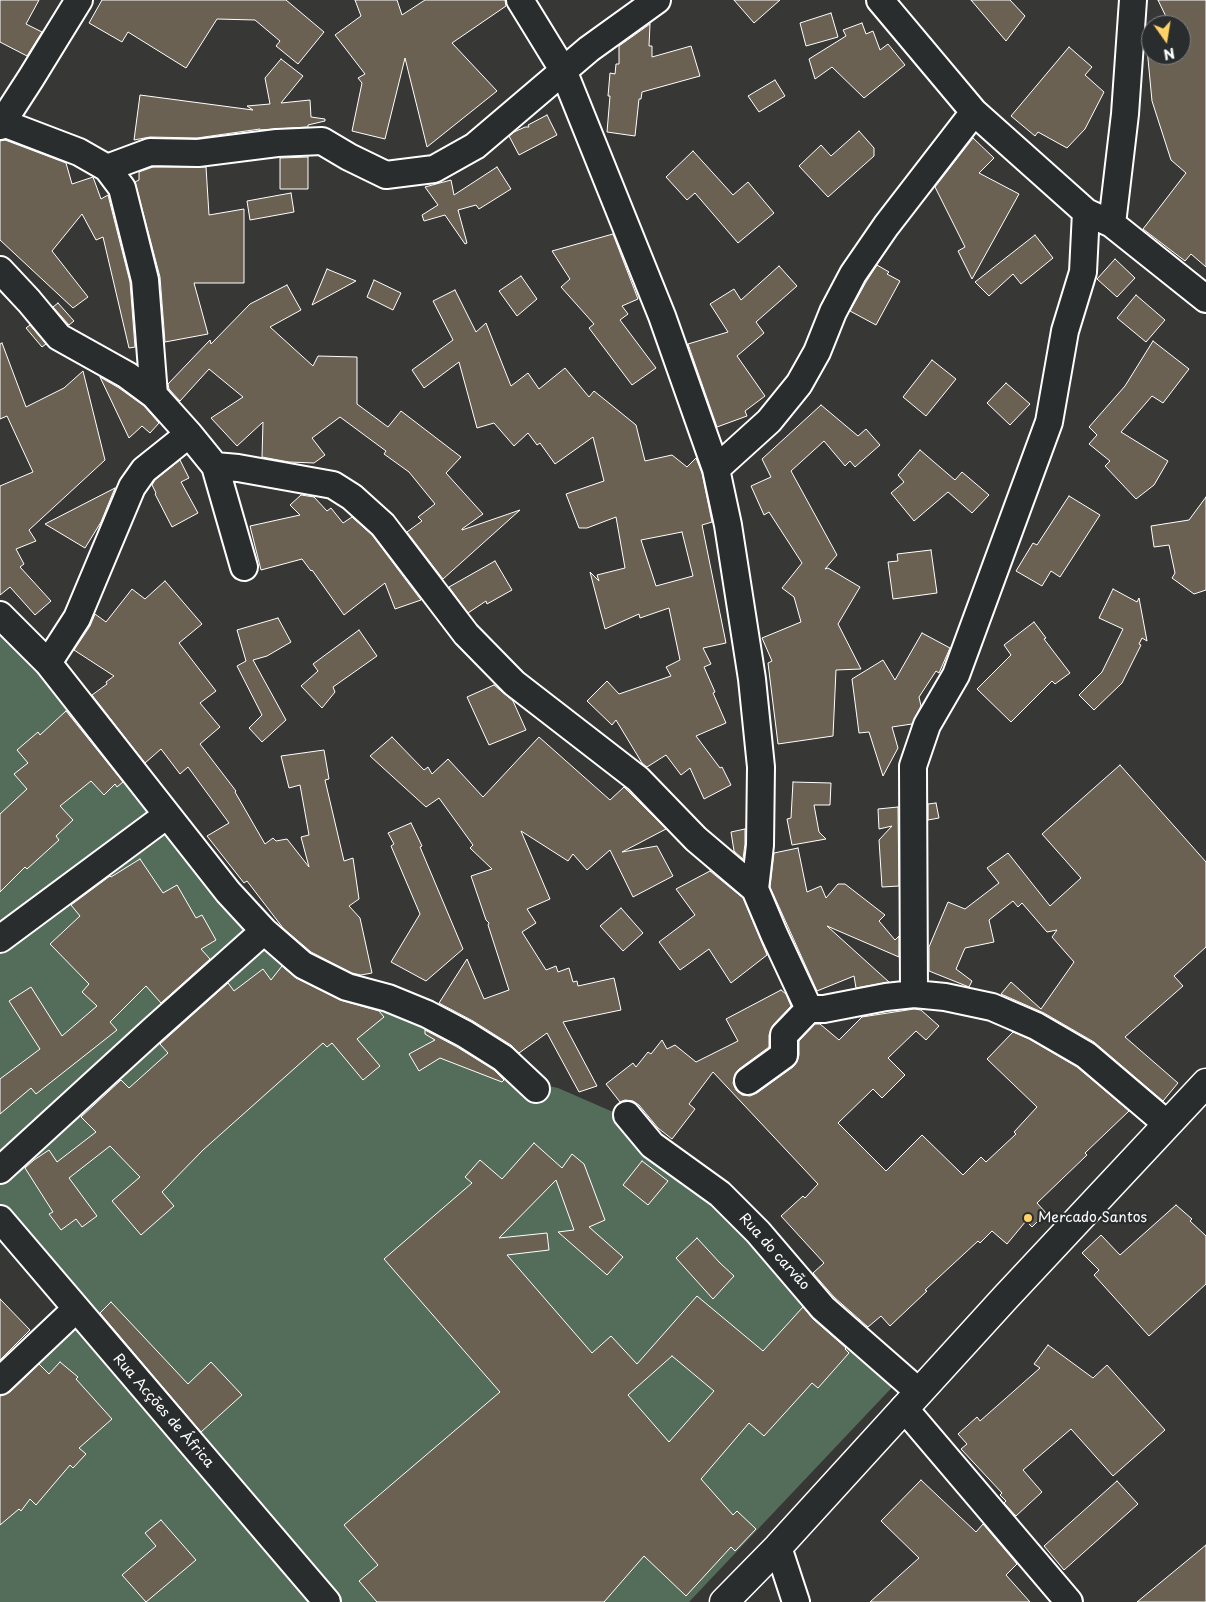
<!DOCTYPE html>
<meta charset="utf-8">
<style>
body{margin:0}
#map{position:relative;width:1206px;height:1602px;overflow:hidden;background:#373735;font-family:"Playpen Sans",sans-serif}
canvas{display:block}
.north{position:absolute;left:1141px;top:15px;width:50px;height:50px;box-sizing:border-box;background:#2a2d2e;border:1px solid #7f8182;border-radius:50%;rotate:167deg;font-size:14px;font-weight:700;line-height:20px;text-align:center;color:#fff}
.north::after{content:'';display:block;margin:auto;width:18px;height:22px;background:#ffd166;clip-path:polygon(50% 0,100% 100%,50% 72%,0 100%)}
</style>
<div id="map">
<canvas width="1206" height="1602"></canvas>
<div class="north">N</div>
</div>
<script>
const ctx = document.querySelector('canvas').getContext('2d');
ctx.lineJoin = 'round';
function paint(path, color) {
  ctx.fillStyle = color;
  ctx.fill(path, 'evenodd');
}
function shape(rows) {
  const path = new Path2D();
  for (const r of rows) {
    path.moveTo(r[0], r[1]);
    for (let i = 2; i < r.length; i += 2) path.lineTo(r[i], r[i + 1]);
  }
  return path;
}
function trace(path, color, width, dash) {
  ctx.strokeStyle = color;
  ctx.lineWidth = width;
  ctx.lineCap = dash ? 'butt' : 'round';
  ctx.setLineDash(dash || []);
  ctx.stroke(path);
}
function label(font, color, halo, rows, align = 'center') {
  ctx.font = font + ' "Playpen Sans",sans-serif';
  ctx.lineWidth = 4.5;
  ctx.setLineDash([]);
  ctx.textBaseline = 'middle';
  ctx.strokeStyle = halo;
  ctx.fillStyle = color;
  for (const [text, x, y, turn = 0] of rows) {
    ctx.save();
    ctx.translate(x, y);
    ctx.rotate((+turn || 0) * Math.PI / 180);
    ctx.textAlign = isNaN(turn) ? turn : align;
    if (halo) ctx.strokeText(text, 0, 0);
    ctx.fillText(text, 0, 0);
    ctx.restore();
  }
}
const green = shape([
 [0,603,290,948,535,1083,558,1088,620,1115,719,1204,899,1380,689,1602,0,1602,0,1388,76,1322,0,1233]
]);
const building = shape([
 [0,0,39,0,26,24,42,32,27,56,0,42,0,0],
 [102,0,286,0,324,32,298,64,276,46,280,41,255,20,217,19,186,68,128,32,122,42,89,23,102,0],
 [355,0,397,0,402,15,425,0,505,0,506,6,452,43,497,91,427,147,405,58,385,139,352,131,362,83,358,78,365,74,335,35,361,16,355,0],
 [734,0,780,0,754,23,734,0],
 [971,0,1010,0,1025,16,1006,41,971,0],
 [1158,0,1206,0,1206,267,1191,254,1185,261,1143,229,1186,173,1171,160,1152,101,1146,38,1151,38,1151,55,1181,55,1181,25,1170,25,1158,0],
 [831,13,838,37,806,46,800,23,831,13],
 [862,23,866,34,873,31,880,50,888,44,905,65,864,98,832,67,815,79,809,59,846,36,843,30,862,23],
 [650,24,649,46,652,46,652,57,691,46,700,76,642,92,641,99,639,99,635,136,607,132,610,96,608,96,610,73,615,74,616,64,619,64,619,46,650,24],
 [1069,47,1092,67,1085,75,1104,92,1085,129,1067,148,1038,132,1035,136,1011,116,1069,47],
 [281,59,303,76,281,103,310,100,311,117,325,119,325,121,308,125,308,127,260,130,260,129,197,138,150,137,134,140,140,95,253,110,247,106,270,104,265,78,281,59],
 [775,80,785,96,759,112,748,96,775,80],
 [547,115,557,135,519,155,509,136,514,132,525,127,529,127,528,125,547,115],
 [859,131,874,148,874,156,828,197,799,166,821,145,831,156,859,131],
 [973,138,994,158,979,173,1019,194,972,279,958,251,965,247,935,187,973,138],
 [5,140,66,163,72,184,93,177,101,199,108,195,130,282,135,347,129,348,103,237,96,240,82,214,52,251,88,297,73,308,0,240,0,141,5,140],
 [693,151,733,195,748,182,774,213,738,243,695,193,687,200,666,177,693,151],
 [308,157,308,189,280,189,280,158,308,157],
 [153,167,206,167,209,215,244,209,244,283,194,283,208,334,165,342,160,277,135,182,139,180,139,172,153,167],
 [497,167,511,189,479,209,476,205,458,210,467,243,465,244,445,215,424,221,422,215,438,205,425,187,451,180,454,195,497,167],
 [291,193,294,212,250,220,247,201,291,193],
 [613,234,638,299,622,306,628,314,620,320,656,368,632,385,589,328,594,324,561,287,570,279,552,251,613,234],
 [1035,235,1053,258,1021,284,1013,274,989,296,975,282,1035,235],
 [1115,259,1135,278,1117,297,1097,279,1115,259],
 [877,265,889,272,887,274,900,281,876,325,850,311,866,282,877,265],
 [779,266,797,286,756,322,764,333,737,356,765,396,745,411,747,416,717,427,688,344,728,332,710,304,734,289,741,300,779,266],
 [327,269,356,281,312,305,327,269],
 [521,276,537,299,517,316,499,291,521,276],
 [374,280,401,293,393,310,367,297,374,280],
 [287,285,301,310,270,327,313,366,318,356,357,357,357,404,388,427,401,411,461,457,446,473,483,514,462,529,462,530,520,510,443,579,407,532,422,521,418,517,435,504,409,472,384,454,386,451,340,417,312,438,325,455,314,463,289,462,262,457,263,422,237,446,211,418,243,397,209,369,180,401,169,389,168,384,210,340,211,344,250,304,287,285],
 [455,290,476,332,486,323,511,386,528,373,539,389,565,368,589,397,594,391,636,425,645,461,672,455,687,467,696,458,702,473,712,522,702,525,726,643,703,648,711,664,704,667,715,692,713,693,726,723,696,736,720,768,722,767,731,785,704,799,690,768,681,775,666,755,647,767,642,763,616,720,612,725,587,701,607,681,619,694,671,676,666,667,680,660,669,608,640,618,639,614,605,629,590,572,599,581,597,575,625,568,616,517,587,528,579,528,566,494,604,481,593,437,555,464,540,443,537,445,528,433,514,446,494,423,477,428,459,362,424,388,412,370,453,340,433,301,455,290],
 [682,532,693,576,656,586,641,540,682,532],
 [1136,295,1165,320,1146,342,1117,318,1136,295],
 [58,303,74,321,69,325,53,307,58,303],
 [30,325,46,344,42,347,26,328,30,325],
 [1153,341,1189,369,1163,403,1152,396,1121,432,1168,461,1154,485,1136,499,1105,466,1110,461,1089,444,1097,435,1089,427,1125,386,1153,341],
 [2,343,26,407,64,388,83,371,105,460,29,530,36,541,16,549,24,564,20,567,51,601,35,615,10,587,0,595,0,486,33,472,7,416,0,419,0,344,2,343],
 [932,360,956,379,926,416,903,397,932,360],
 [100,377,119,388,144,406,159,423,150,433,142,426,129,438,100,377],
 [1006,383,1030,404,1010,425,987,403,1006,383],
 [821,405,858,436,866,429,880,445,855,467,850,461,845,466,824,441,791,471,837,555,825,569,828,568,860,587,838,624,861,669,836,670,833,736,778,744,768,663,772,661,762,638,801,622,794,597,782,588,802,563,769,512,764,515,751,486,771,477,762,459,821,405],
 [920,450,955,480,962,472,989,495,972,513,948,492,914,521,891,493,904,482,898,475,920,450],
 [180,460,189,478,181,482,198,513,172,527,155,494,156,493,152,485,155,480,180,460],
 [115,488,101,522,85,548,45,524,115,488],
 [301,495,314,497,327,511,331,508,343,523,352,517,372,535,421,600,395,609,385,583,344,615,312,570,311,571,302,559,261,570,250,526,300,515,290,505,301,495],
 [1069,496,1100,515,1060,577,1051,571,1042,586,1016,571,1033,543,1037,545,1069,496],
 [1206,497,1206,590,1194,594,1172,578,1175,573,1169,545,1154,547,1151,526,1189,520,1206,497],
 [931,550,937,593,893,599,888,562,898,561,897,554,931,550],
 [495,561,512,590,487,604,486,601,468,613,449,587,495,561],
 [165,581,202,624,179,643,216,691,200,703,220,727,200,744,236,791,235,792,265,844,273,838,276,841,287,839,309,867,301,837,309,835,300,785,289,788,281,756,324,750,329,779,325,780,344,861,353,858,359,899,349,906,360,918,372,973,361,975,352,973,311,952,283,928,247,881,244,883,207,836,229,823,188,767,180,774,161,749,145,763,92,695,107,684,106,682,114,676,74,650,90,626,95,614,106,622,132,589,145,599,165,581],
 [1113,589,1137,602,1139,598,1147,641,1142,638,1139,644,1141,645,1122,683,1094,710,1079,695,1102,672,1123,629,1099,618,1113,589],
 [278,618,291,642,267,656,253,660,286,720,262,742,249,728,262,715,237,666,246,661,237,630,278,618],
 [1034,622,1046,638,1044,639,1070,673,1055,684,1052,681,1011,722,977,689,1011,655,1004,645,1034,622],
 [359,630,377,656,333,687,335,692,322,708,301,686,318,671,313,664,359,630],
 [922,633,950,648,939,673,936,671,919,697,921,706,912,724,892,727,898,748,883,776,869,732,859,733,852,679,883,660,895,680,922,633],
 [494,685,513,701,526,730,489,745,467,697,494,685],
 [66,711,123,782,117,787,115,784,104,795,91,781,60,806,73,820,56,836,59,840,27,869,25,867,0,892,0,814,27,789,14,774,28,763,17,750,38,732,40,735,66,711],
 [392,737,424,770,428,767,432,774,448,759,483,797,539,737,610,800,624,787,666,829,622,852,657,846,673,876,633,897,610,850,587,870,573,854,568,861,521,831,550,899,527,909,536,923,522,932,546,970,556,966,558,972,569,968,573,982,577,981,578,986,614,978,621,1010,563,1022,597,1086,579,1092,547,1033,519,1053,511,1045,473,1021,439,1003,467,959,484,999,509,990,488,925,489,923,486,920,471,876,492,869,470,848,473,845,439,798,426,807,370,756,392,737],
 [1120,765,1206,862,1206,947,1174,976,1183,986,1125,1037,1178,1083,1163,1101,1094,1042,1044,1013,1001,994,1011,982,1041,1009,1074,962,1052,937,1057,930,1047,932,1022,903,1018,907,1013,901,989,920,994,942,965,948,956,969,972,981,969,987,929,971,929,947,948,902,965,909,999,883,987,868,1008,853,1050,906,1081,878,1042,834,1120,765],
 [793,782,831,783,830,805,814,805,819,832,826,839,792,845,787,819,791,818,793,782],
 [936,803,939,818,928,820,928,804,936,803],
 [898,807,899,886,882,887,879,840,892,826,879,829,878,809,898,807],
 [411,823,422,846,420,847,463,949,426,981,391,962,420,914,391,846,394,844,388,833,411,823],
 [745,829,745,844,743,859,734,851,731,832,745,829],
 [798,848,807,892,821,886,826,898,838,884,845,884,885,915,879,921,895,940,899,936,899,957,827,926,889,982,856,988,854,976,817,991,770,887,774,853,798,848],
 [140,859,163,893,177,885,196,918,202,915,216,940,201,949,210,959,161,1003,146,986,110,1022,117,1030,36,1094,31,1088,0,1114,0,1079,40,1049,9,1001,31,987,62,1036,97,1006,82,992,89,984,50,944,80,916,71,905,110,876,111,877,140,859],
 [710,871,743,898,767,955,731,983,709,949,680,970,659,942,695,915,676,889,710,871],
 [621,908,643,933,623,951,600,926,621,908],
 [282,966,296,978,340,1000,379,1011,384,1017,357,1039,380,1066,363,1080,332,1043,327,1047,323,1043,203,1150,162,1192,174,1206,141,1235,112,1201,140,1177,110,1146,69,1178,97,1216,82,1227,76,1219,61,1230,49,1214,53,1212,25,1168,34,1160,49,1150,57,1162,96,1132,81,1117,121,1080,129,1088,168,1053,160,1044,228,983,234,991,263,969,271,980,282,966],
 [781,990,786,994,791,1006,773,1025,769,1035,769,1047,739,1069,735,1074,733,1083,736,1090,742,1095,750,1096,757,1093,793,1067,797,1062,799,1055,799,1041,815,1024,820,1024,839,1040,862,1017,914,1009,921,1010,939,1026,926,1040,916,1031,888,1058,905,1075,882,1098,873,1089,838,1123,886,1171,922,1135,963,1175,981,1157,986,1162,1016,1134,1014,1132,1037,1107,987,1059,1013,1032,1029,1039,1077,1067,1129,1111,1085,1153,1087,1155,1037,1203,1046,1213,1032,1227,1026,1221,1007,1244,992,1231,980,1243,978,1241,925,1290,927,1291,890,1326,881,1316,868,1327,834,1297,813,1273,824,1263,781,1216,803,1196,805,1198,818,1184,713,1072,689,1104,695,1109,672,1139,658,1128,639,1105,633,1101,625,1100,620,1102,606,1084,633,1063,636,1067,648,1052,651,1054,662,1040,667,1049,675,1045,696,1062,738,1041,726,1019,781,990],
 [425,1030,457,1047,494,1070,504,1080,502,1082,440,1058,419,1071,409,1054,435,1040,425,1034,425,1030],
 [534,1143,562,1168,572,1154,584,1164,605,1220,589,1227,623,1257,607,1275,558,1232,574,1230,556,1180,499,1238,547,1233,549,1250,507,1255,592,1353,611,1336,637,1364,697,1296,763,1351,803,1307,813,1319,846,1348,845,1349,849,1353,818,1388,812,1383,764,1436,749,1423,701,1479,733,1515,737,1511,756,1529,735,1551,731,1547,686,1596,644,1556,604,1602,377,1602,359,1581,378,1565,344,1525,500,1392,384,1259,472,1183,465,1177,480,1160,502,1179,534,1143],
 [672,1356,714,1391,669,1442,628,1395,672,1356],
 [642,1161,668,1181,648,1205,623,1185,642,1161],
 [1176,1205,1192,1219,1190,1221,1206,1236,1206,1284,1149,1336,1094,1275,1099,1270,1082,1253,1101,1235,1120,1255,1176,1205],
 [697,1238,720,1263,734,1276,713,1299,676,1258,697,1238],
 [0,1299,30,1330,0,1360,0,1299],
 [111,1302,188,1384,211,1362,242,1395,201,1432,100,1313,111,1302],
 [1048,1345,1093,1378,1107,1365,1165,1430,1113,1476,1071,1429,1023,1470,1042,1492,1016,1516,1004,1503,1006,1501,1000,1495,1002,1493,961,1449,967,1444,958,1434,977,1417,980,1421,1040,1368,1034,1364,1048,1345],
 [60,1362,78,1377,76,1379,112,1419,79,1448,86,1454,73,1468,70,1465,36,1505,30,1499,21,1511,19,1509,0,1525,0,1396,4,1395,10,1392,39,1364,49,1374,60,1362],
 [921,1480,976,1532,983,1524,1017,1564,1006,1575,1030,1602,870,1602,919,1558,881,1521,921,1480],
 [1117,1481,1138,1504,1064,1570,1044,1546,1117,1481],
 [161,1520,196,1560,146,1602,122,1575,156,1546,145,1533,161,1520],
 [1206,1545,1206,1602,1137,1602,1206,1545]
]);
const street = shape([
 [520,0,563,70,662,316,716,469,728,525,752,679,761,767,760,845,755,889],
 [880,0,974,112,1086,212,1112,224,1206,299],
 [0,115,3,123,79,152,107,168,122,188,145,280,154,395],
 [0,126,31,78,79,0],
 [107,168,150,152,198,153,277,143,322,141,349,157,386,175,434,169,475,146,589,49,657,0],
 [1112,224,1125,114,1133,0],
 [0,270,29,301,59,337,127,375,154,395,189,434,215,466,244,567],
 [215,466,238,468,333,485,352,497,383,525,466,634,514,683,638,779,696,839,755,889,774,934,809,1009],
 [716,469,769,421,799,384,817,352,833,312,853,274,886,226,974,112],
 [0,615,48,663,228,892,264,931,303,965,347,987,388,998,427,1014,465,1034,503,1058,536,1089],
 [48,663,77,618,132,487,144,470,189,434],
 [0,939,167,815],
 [914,994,913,766,927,725,956,675,1049,422,1065,331,1083,272,1086,212],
 [748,1081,784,1055,784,1035,809,1009,824,1009,886,997,914,994,945,997,992,1007,1036,1026,1086,1055,1167,1124],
 [627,1115,652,1145,720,1194,758,1232,823,1308,919,1392],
 [0,1170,153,1030,264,931],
 [0,1219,327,1602],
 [0,1381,76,1309],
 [904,1408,1069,1602],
 [778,1547,796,1602]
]);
const secondary = shape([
 [724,1602,778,1547,1005,1298,1206,1083]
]);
const markers = [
 [1028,1218,5,"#ffd166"]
];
const poiNames = [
 ["Mercado Santos",1038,1218]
];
const streetNames = [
 ["Rua do carvão",774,1252,48],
 ["Rua Acções de África",163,1411,49]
];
paint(green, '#546d5b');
paint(building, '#6a6152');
trace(building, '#fff', 1);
trace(street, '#fff', 30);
trace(secondary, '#fff', 31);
trace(street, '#2a2d2e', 26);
trace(secondary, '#2a2d2e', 28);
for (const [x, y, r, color] of markers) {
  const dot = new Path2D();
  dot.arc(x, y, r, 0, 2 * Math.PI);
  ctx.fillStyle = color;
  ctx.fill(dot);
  trace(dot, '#2a2d2e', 2);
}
label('14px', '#fff', '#2a2d2e', poiNames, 'left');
label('14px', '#fff', '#2a2d2e', streetNames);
</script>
